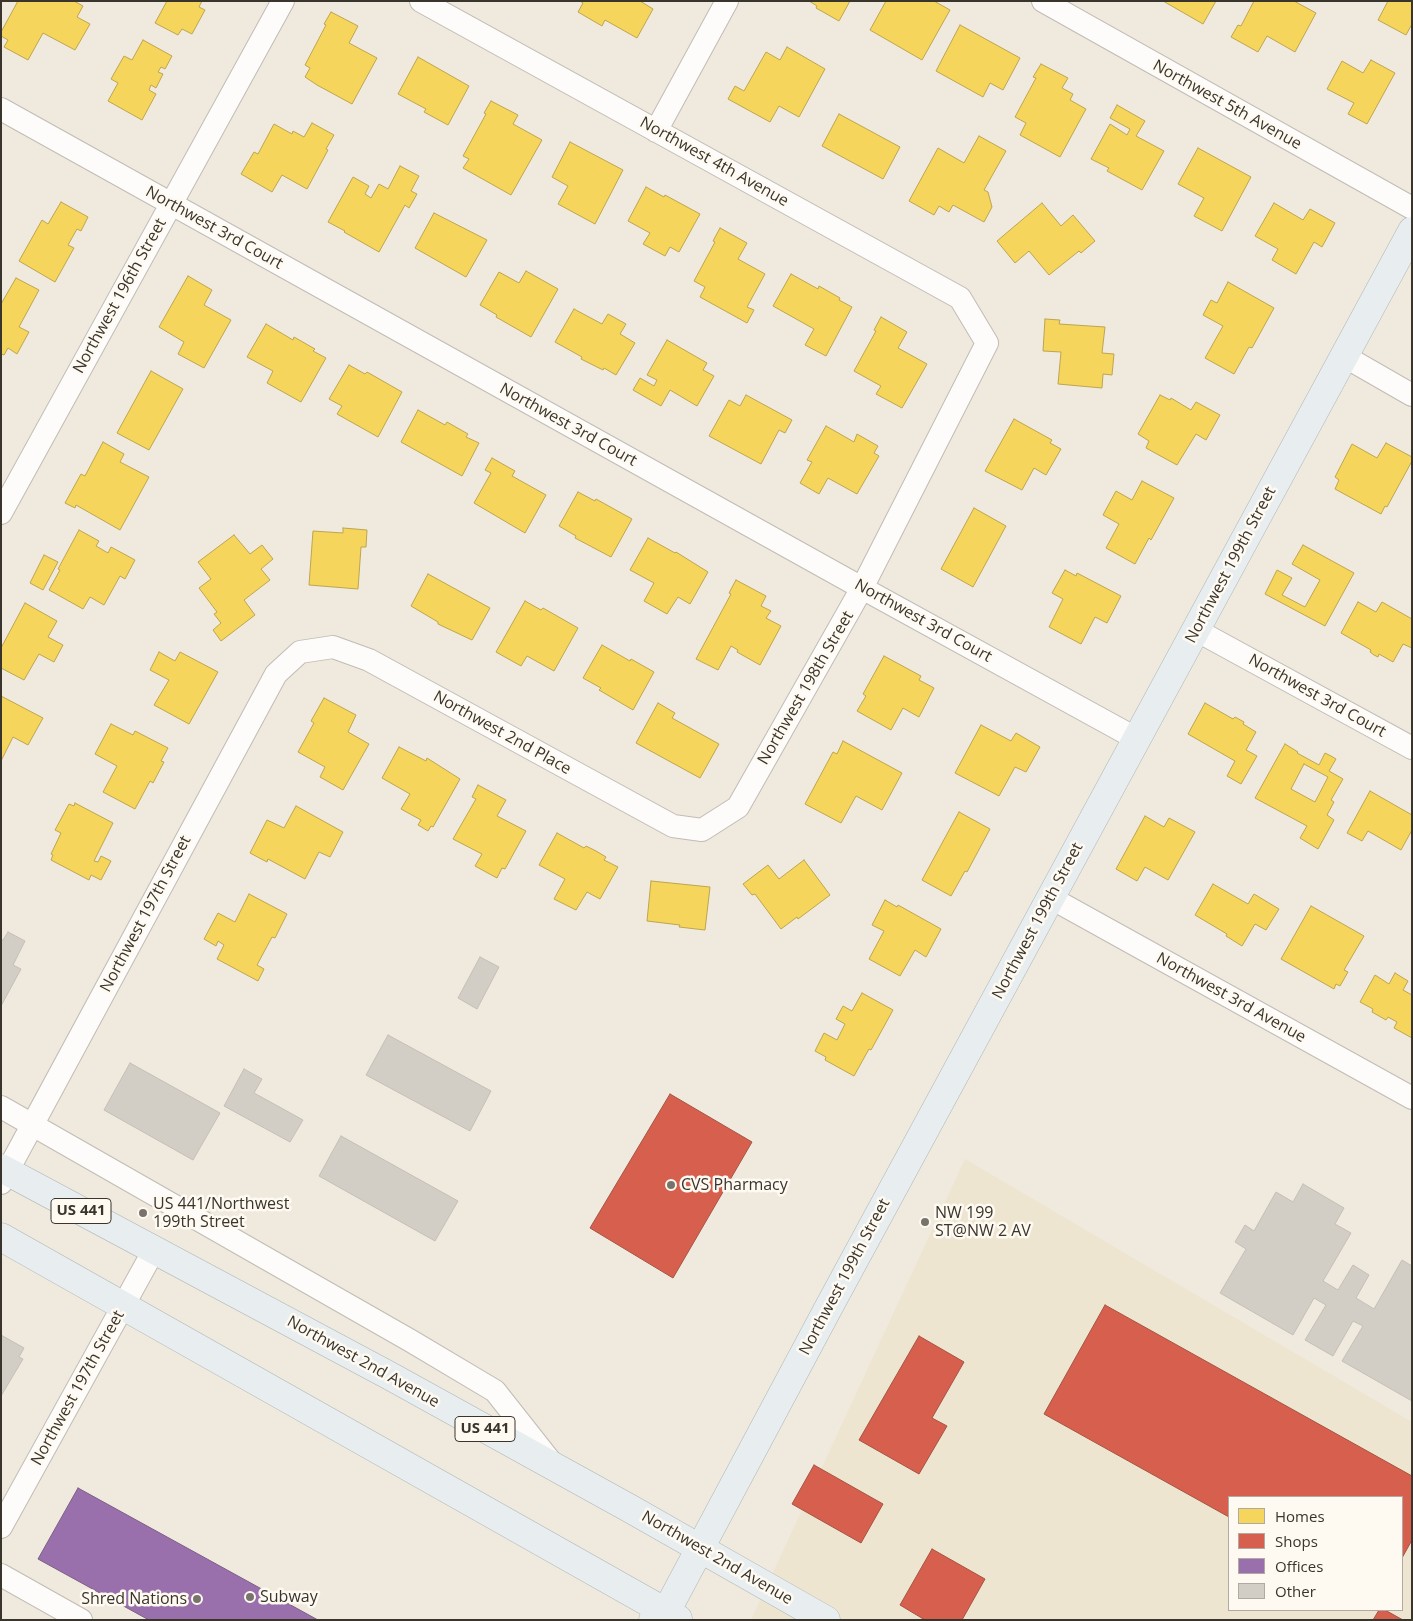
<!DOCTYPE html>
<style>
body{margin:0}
#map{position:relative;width:1413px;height:1621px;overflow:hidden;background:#efe9de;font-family:"Open Sans",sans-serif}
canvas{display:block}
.frame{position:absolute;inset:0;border:2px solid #39352d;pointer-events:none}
.legend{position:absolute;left:1228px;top:1496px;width:175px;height:115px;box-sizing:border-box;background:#fefaf2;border:1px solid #afaba3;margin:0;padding:6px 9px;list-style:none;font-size:15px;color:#39352d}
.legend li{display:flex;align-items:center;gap:10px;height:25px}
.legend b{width:25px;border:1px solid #afaba3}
</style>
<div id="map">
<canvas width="1413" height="1621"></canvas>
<div class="frame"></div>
<ul class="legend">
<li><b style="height:14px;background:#f6d55c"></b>Homes</li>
<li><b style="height:14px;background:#d6604d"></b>Shops</li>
<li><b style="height:14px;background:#9970ab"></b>Offices</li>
<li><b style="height:14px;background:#d2cec5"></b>Other</li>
</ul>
</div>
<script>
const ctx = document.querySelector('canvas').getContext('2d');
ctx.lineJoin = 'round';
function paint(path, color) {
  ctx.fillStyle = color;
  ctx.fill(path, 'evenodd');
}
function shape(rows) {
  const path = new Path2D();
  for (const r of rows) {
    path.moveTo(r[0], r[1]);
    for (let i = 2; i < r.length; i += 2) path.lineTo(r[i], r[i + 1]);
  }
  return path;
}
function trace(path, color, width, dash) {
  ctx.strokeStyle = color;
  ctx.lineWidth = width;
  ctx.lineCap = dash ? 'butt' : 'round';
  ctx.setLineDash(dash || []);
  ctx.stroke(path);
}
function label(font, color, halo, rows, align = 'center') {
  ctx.font = font + ' "Open Sans",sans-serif';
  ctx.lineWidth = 5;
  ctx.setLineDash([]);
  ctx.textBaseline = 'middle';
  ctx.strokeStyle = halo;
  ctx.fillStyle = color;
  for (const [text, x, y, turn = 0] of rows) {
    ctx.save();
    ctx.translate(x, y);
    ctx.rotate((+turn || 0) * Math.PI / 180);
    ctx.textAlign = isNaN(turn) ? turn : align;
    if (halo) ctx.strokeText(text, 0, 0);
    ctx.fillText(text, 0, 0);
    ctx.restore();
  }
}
const built = shape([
 [965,1159,1412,1422,1412,1620,751,1620],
 [1229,1497,1402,1497,1402,1610,1229,1610]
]);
const homes = shape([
 [18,1,74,1,83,6,77,17,90,24,75,50,43,33,28,60,4,47,8,40,1,36,1,32,18,1],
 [167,1,202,1,199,7,205,10,192,34,182,29,178,35,155,23,167,1],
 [580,1,640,1,653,9,637,38,605,20,602,26,578,12,583,3,580,1],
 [809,1,850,1,839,21,816,8,817,6,809,1],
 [886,1,934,1,950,10,922,60,870,30,886,1],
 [1163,1,1216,1,1203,24,1163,1],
 [1254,1,1294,1,1316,13,1295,52,1267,36,1258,52,1231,37,1238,25,1241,26,1254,1],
 [1388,1,1412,1,1412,24,1406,35,1378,20,1388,1],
 [331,12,358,26,349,43,377,58,352,104,317,85,305,77,310,68,305,65,326,25,324,24,331,12],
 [960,25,1020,58,1003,90,990,83,983,97,936,71,960,25],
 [143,40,172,56,165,69,161,67,158,72,163,74,156,88,151,85,149,90,156,94,142,120,108,101,118,83,111,79,124,56,132,60,143,40],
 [787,47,825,69,799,117,779,106,770,122,728,99,735,86,744,91,766,52,780,60,787,47],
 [418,57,469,86,448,125,424,112,426,109,398,94,418,57],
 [1371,60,1395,73,1367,124,1348,114,1354,103,1327,89,1342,61,1363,73,1371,60],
 [1041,64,1068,78,1062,88,1073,94,1070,100,1086,109,1060,157,1020,135,1026,123,1015,117,1036,78,1033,77,1041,64],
 [491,101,518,115,513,124,542,140,511,195,463,168,469,159,463,156,486,114,484,113,491,101],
 [1117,105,1145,121,1136,136,1164,151,1142,190,1107,171,1109,168,1091,159,1110,124,1127,135,1130,129,1110,118,1117,105],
 [839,114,900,147,883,179,822,146,839,114],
 [312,123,334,135,326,149,328,150,307,189,282,175,272,192,241,174,254,152,258,154,274,124,292,134,293,131,304,137,312,123],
 [979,136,1006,151,984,190,988,192,992,207,984,222,953,205,949,212,939,206,934,215,909,201,938,148,964,163,979,136],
 [570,142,623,170,595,224,558,204,568,186,552,177,570,142],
 [1198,148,1251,177,1222,231,1194,216,1204,198,1178,184,1198,148],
 [400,166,419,176,411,191,417,194,409,208,405,205,379,252,344,232,345,231,328,222,353,177,369,186,365,194,371,198,379,184,388,189,400,166],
 [646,187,664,197,665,195,700,214,679,252,670,247,665,256,643,244,650,233,628,221,646,187],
 [61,202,88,217,81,231,77,229,68,245,74,248,55,282,19,261,42,220,48,224,61,202],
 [1042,203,1061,226,1073,215,1095,241,1081,253,1079,251,1049,275,1029,251,1015,263,997,241,1042,203],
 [1274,203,1303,220,1310,209,1335,223,1322,247,1314,242,1296,274,1272,260,1278,249,1255,236,1274,203],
 [434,213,487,240,466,277,415,248,434,213],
 [720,228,747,243,738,259,765,274,747,307,754,310,747,323,700,297,705,287,694,281,715,242,713,241,720,228],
 [526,271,558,289,531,337,496,317,497,315,480,305,499,272,519,283,526,271],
 [791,274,818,289,819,286,840,298,839,300,852,307,826,356,805,345,814,329,773,306,791,274],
 [188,276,212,290,204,305,231,320,204,368,178,354,184,342,159,327,188,276],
 [16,278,39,290,19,327,29,332,17,354,8,348,4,355,1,354,1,304,16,278],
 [1228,282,1274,308,1252,348,1249,347,1234,374,1205,358,1223,326,1203,315,1211,300,1217,303,1228,282],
 [574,309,602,324,608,314,626,324,620,334,635,343,616,375,604,368,603,370,581,359,582,357,555,342,574,309],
 [881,317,907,332,898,348,927,364,902,408,876,394,881,386,854,371,876,331,874,330,881,317],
 [1045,319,1060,320,1059,324,1105,327,1102,353,1114,354,1112,375,1103,374,1102,388,1058,384,1061,352,1043,351,1045,319],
 [266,324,293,340,294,337,315,349,313,351,326,358,301,402,267,383,273,371,247,357,266,324],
 [667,340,707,363,703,370,714,376,697,406,670,390,661,406,633,390,640,378,654,386,657,380,647,375,667,340],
 [349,365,365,374,367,372,402,392,378,437,337,414,342,406,329,399,349,365],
 [151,371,183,389,149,450,117,433,151,371],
 [746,395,792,420,785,433,779,430,761,464,709,436,729,400,740,406,746,395],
 [1160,395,1170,400,1171,398,1191,410,1196,402,1220,415,1206,440,1196,434,1177,465,1146,448,1149,441,1138,434,1160,395],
 [418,410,445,425,447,422,468,434,466,437,479,443,462,476,401,442,418,410],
 [1014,419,1052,440,1050,443,1061,449,1046,475,1034,468,1022,490,985,471,1014,419],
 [826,426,854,442,857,434,878,446,874,453,879,456,857,494,828,478,819,494,800,483,812,462,807,460,826,426],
 [103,442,124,454,120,462,149,477,120,530,76,505,75,508,65,503,81,474,85,476,103,442],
 [1386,443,1412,457,1412,461,1387,507,1385,506,1381,514,1335,489,1339,480,1335,477,1352,444,1377,458,1386,443],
 [492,458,515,471,512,476,546,495,525,533,474,503,491,473,485,470,492,458],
 [1142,481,1174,498,1151,540,1149,538,1135,564,1106,548,1119,524,1103,515,1116,491,1132,500,1142,481],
 [578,492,595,501,596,499,632,519,611,557,575,538,576,536,559,526,578,492],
 [974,508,1006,526,973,587,941,569,974,508],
 [343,528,367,530,366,547,361,547,358,589,309,585,313,531,343,533,343,528],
 [79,530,99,541,96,546,108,553,111,547,135,560,125,579,120,576,104,605,90,597,83,609,49,590,60,570,58,569,79,530],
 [234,535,250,554,262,545,273,559,261,569,270,580,244,600,255,615,221,641,213,630,221,623,214,614,217,612,199,588,211,579,198,562,234,535],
 [648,538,675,553,676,552,708,572,690,604,678,597,667,614,644,601,654,583,630,570,648,538],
 [1303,545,1354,573,1325,626,1265,594,1277,570,1292,578,1282,595,1305,607,1320,580,1292,564,1303,545],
 [44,555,58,562,43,590,30,583,44,555],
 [1065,570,1076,576,1077,573,1121,596,1107,623,1095,617,1081,644,1049,627,1063,599,1052,593,1065,570],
 [428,574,490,608,472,640,438,624,438,622,411,606,428,574],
 [736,580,766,596,761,606,771,611,766,618,781,626,760,665,737,652,738,650,731,646,718,670,696,659,731,594,729,593,736,580],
 [525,601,541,610,543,608,578,628,554,671,527,656,521,666,496,652,525,601],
 [1358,602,1376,612,1382,602,1412,619,1412,648,1403,644,1393,662,1379,654,1378,657,1374,655,1370,652,1371,650,1341,633,1358,602],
 [25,603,57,621,48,637,63,645,54,662,39,654,24,680,1,668,1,648,25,603],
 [602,645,630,661,631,659,654,672,633,710,599,690,601,688,583,678,602,645],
 [159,652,175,661,180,652,218,672,189,724,154,705,169,680,150,670,159,652],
 [884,656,921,676,919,680,934,688,919,717,903,708,891,730,857,711,866,696,863,694,884,656],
 [1,696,43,718,28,745,13,737,1,761,1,696],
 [324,698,356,715,348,732,369,744,343,790,320,777,325,767,298,752,314,723,311,721,324,698],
 [658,703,675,713,672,718,719,744,700,778,636,743,658,703],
 [1205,703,1233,719,1235,717,1244,722,1243,724,1256,732,1246,750,1257,756,1241,784,1227,776,1235,761,1188,734,1205,703],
 [111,724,133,735,135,731,168,748,161,761,164,762,153,783,150,781,135,809,103,792,117,766,95,754,111,724],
 [981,725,1011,741,1016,733,1040,747,1026,772,1015,767,999,796,955,773,981,725],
 [843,741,902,773,882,810,856,796,841,823,805,804,833,752,837,754,843,741],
 [1285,744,1298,752,1297,753,1319,765,1325,753,1331,756,1336,759,1329,771,1343,779,1331,800,1334,802,1327,815,1334,820,1318,849,1300,838,1307,826,1255,798,1285,744],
 [1304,764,1328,777,1315,802,1291,789,1304,764],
 [399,747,426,761,427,758,460,779,433,827,431,826,428,831,418,825,421,820,401,809,410,794,382,778,399,747],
 [478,785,506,800,497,816,526,831,505,869,502,868,497,878,475,866,482,854,453,839,476,799,472,797,478,785],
 [1370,791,1412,815,1412,830,1401,850,1368,831,1362,841,1347,833,1370,791],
 [75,803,113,823,94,861,98,862,101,856,111,861,101,880,91,875,89,880,51,860,53,855,51,854,61,833,55,830,69,804,74,806,75,803],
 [296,806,343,832,330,857,319,852,305,879,268,859,267,862,250,853,267,820,284,828,296,806],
 [959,812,990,829,967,872,965,871,951,896,922,880,959,812],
 [1145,816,1164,827,1169,818,1195,832,1168,880,1145,867,1137,881,1116,869,1145,816],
 [557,833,584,848,586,846,596,851,606,857,604,860,618,867,600,899,587,892,576,910,554,899,565,879,539,865,557,833],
 [804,860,830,895,798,919,797,917,781,929,755,894,752,895,743,884,768,865,779,879,804,860],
 [651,881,710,887,705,930,679,927,680,925,647,921,651,881],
 [1213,884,1248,904,1254,894,1279,909,1266,930,1255,924,1242,946,1226,936,1227,934,1195,915,1213,884],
 [249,894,287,914,275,938,272,937,257,965,264,969,258,981,217,959,224,945,218,941,216,946,204,939,218,913,235,922,249,894],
 [885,900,897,907,898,905,941,929,926,957,915,950,900,976,869,959,884,931,872,925,885,900],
 [1311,906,1364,936,1344,970,1348,972,1340,986,1336,984,1334,989,1281,959,1311,906],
 [1395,973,1408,981,1403,990,1412,995,1412,1038,1394,1028,1397,1022,1388,1017,1386,1020,1372,1012,1373,1009,1360,1002,1375,975,1389,984,1395,973],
 [862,993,893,1010,871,1050,869,1049,854,1076,825,1060,826,1057,815,1051,824,1033,837,1040,845,1024,836,1019,843,1006,852,1011,862,993]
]);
const shops = shape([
 [670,1094,752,1142,673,1278,590,1228,670,1094],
 [1105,1305,1412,1476,1412,1540,1402,1558,1402,1497,1229,1497,1229,1517,1044,1414,1105,1305],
 [919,1336,964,1362,932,1418,947,1426,919,1474,859,1440,919,1336],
 [814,1465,883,1504,861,1543,792,1504,814,1465],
 [932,1549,985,1579,962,1620,925,1620,900,1605,932,1549],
 [1379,1610,1385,1610,1403,1620,1373,1620,1379,1610]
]);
const offices = shape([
 [78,1488,318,1620,149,1620,38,1559,78,1488]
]);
const building = shape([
 [8,932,25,941,13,965,21,969,1,1006,1,940,3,940,8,932],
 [480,957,499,967,477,1009,458,998,480,957],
 [388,1035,491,1091,470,1131,366,1075,388,1035],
 [130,1063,220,1113,193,1160,104,1110,130,1063],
 [244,1069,262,1079,254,1093,303,1120,290,1142,224,1106,244,1069],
 [341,1136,458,1201,435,1241,319,1176,341,1136],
 [1303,1184,1344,1208,1335,1224,1351,1233,1323,1281,1338,1290,1353,1265,1369,1275,1356,1298,1374,1309,1402,1260,1412,1266,1412,1401,1342,1361,1363,1326,1353,1321,1333,1356,1305,1340,1326,1305,1314,1298,1293,1335,1220,1293,1246,1249,1235,1242,1245,1225,1254,1231,1276,1192,1293,1202,1303,1184],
 [1,1335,24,1348,19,1357,23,1359,1,1396,1,1335]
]);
const minor = shape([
 [1043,1,1412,208],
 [1,109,862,588,1137,739],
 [656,131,727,1],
 [1344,356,1412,395],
 [1,513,283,1],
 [1196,630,1412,748],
 [1051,898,1412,1098],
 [1,1107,411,1341,495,1391,551,1462],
 [1,1183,276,674,300,652,333,647,369,660,673,826,702,830,738,807,862,588,987,343,960,298,421,1],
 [1,1527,154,1250],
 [1,1575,81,1620]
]);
const primary = shape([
 [1,1168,390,1376,629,1508,826,1620],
 [1,1237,678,1619],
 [653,1620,666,1612,831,1303,1412,231]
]);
const markers = [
 [671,1185,5,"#79746b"],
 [143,1213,5,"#79746b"],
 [925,1222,5,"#79746b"],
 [250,1597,5,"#79746b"],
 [197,1599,5,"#79746b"]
];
const shields = [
 [81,1211,60],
 [485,1429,60]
];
const shieldNames = [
 ["US 441",81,1211],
 ["US 441",485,1429]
];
const streetNames = [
 ["Northwest 5th Avenue",1227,105,29],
 ["Northwest 4th Avenue",714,162,29],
 ["Northwest 3rd Court",214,228,29],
 ["Northwest 196th Street",120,296,-61],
 ["Northwest 3rd Court",568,425,29],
 ["Northwest 199th Street",1231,565,-62],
 ["Northwest 3rd Court",923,621,29],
 ["Northwest 198th Street",806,688,-60],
 ["Northwest 3rd Court",1317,696,29],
 ["Northwest 2nd Place",502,733,29],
 ["Northwest 197th Street",146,914,-62],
 ["Northwest 199th Street",1038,921,-62],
 ["Northwest 3rd Avenue",1231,998,29],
 ["Northwest 199th Street",845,1277,-62],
 ["Northwest 2nd Avenue",363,1362,29],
 ["Northwest 197th Street",78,1388,-61],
 ["Northwest 2nd Avenue",717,1558,30]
];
const poiNames = [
 ["CVS Pharmacy",681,1185],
 ["US 441/Northwest",153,1204],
 ["199th Street",153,1222],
 ["NW 199",935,1213],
 ["ST@NW 2 AV",935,1231],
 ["Subway",260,1597],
 ["Shred Nations",187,1599,"right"]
];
paint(built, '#eee5d0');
paint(homes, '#f6d55c');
trace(homes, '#bda54e', 1);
paint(shops, '#d6604d');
trace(shops, '#a75343', 1);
paint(offices, '#9970ab');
trace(offices, '#7c5e85', 1);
paint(building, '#d2cec5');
trace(building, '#c3bfb6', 1);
trace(minor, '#c1bcb4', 24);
trace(primary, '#adb6b5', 29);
trace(minor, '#fdfcfa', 22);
trace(primary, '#e8eeef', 28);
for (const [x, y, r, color] of markers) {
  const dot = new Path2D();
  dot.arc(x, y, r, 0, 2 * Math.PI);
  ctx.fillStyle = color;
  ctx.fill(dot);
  trace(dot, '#fefaf2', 2);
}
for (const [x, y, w] of shields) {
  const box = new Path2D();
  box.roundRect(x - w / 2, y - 12.5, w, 25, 4);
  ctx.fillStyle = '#fefaf2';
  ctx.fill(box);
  trace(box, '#39352d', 1);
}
label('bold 15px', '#39352d', null, shieldNames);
label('16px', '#39352d', '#fefaf2', streetNames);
label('16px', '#39352d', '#fefaf2', poiNames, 'left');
</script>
